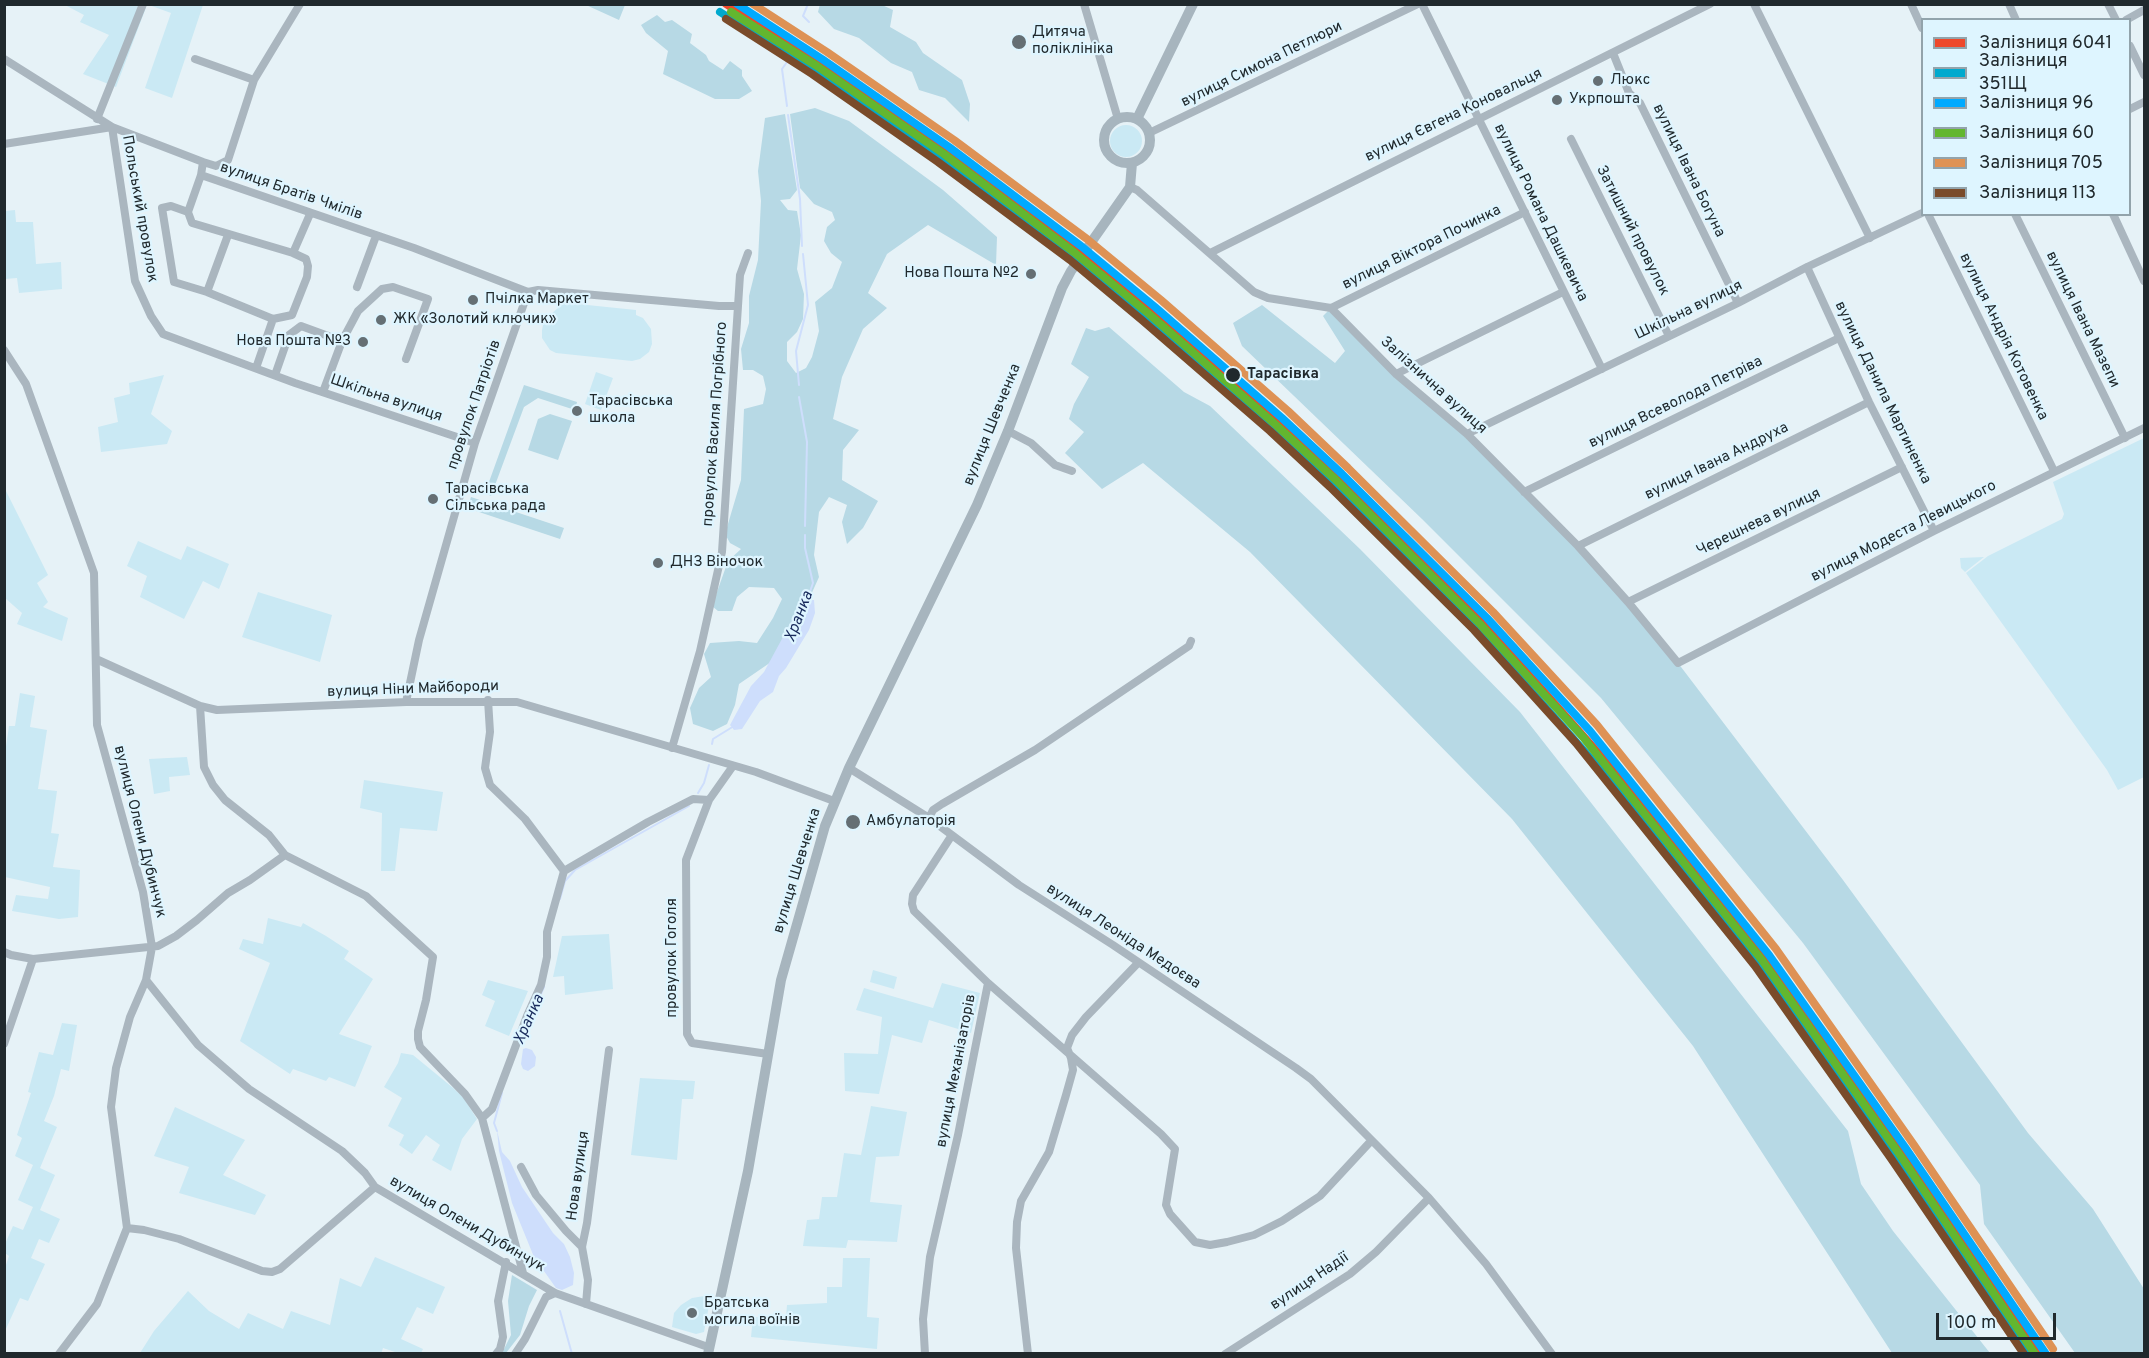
<!DOCTYPE html>
<meta charset="utf-8">
<style>
body{margin:0}
#map{position:relative;width:2149px;height:1358px;overflow:hidden;background:#e6f2f7;font-family:Overpass,sans-serif}
canvas{display:block}
.frame{position:absolute;inset:0;border:6px solid #20292d;pointer-events:none}
.legend{position:absolute;left:1921px;top:18px;width:210px;height:198px;box-sizing:border-box;background:#def5ff;border:2px solid #92a3ab;margin:0;padding:8px 10px;list-style:none;font-size:18px;color:#20292d}
.legend li{display:flex;align-items:center;gap:12px;height:30px}
.legend b{width:30px;border:2px solid #92a3ab}
.scale{position:absolute;left:1936px;top:1313px;width:120px;height:27px;box-sizing:border-box;border:3px solid #20292d;border-top:0;padding-left:8px;font-size:18px;line-height:21px;white-space:nowrap;color:#20292d;-webkit-text-stroke:4px #def5ff;paint-order:stroke}
</style>
<div id="map">
<canvas width="2149" height="1358"></canvas>
<div class="frame"></div>
<ul class="legend">
<li><b style="height:8px;background:#ee482b"></b>Залізниця 6041</li>
<li><b style="height:8px;background:#00a9ce"></b>Залізниця 351Щ</li>
<li><b style="height:8px;background:#0af"></b>Залізниця 96</li>
<li><b style="height:8px;background:#63b62f"></b>Залізниця 60</li>
<li><b style="height:8px;background:#de9255"></b>Залізниця 705</li>
<li><b style="height:8px;background:#7a4b2a"></b>Залізниця 113</li>
</ul>
<div class="scale">100 m</div>
</div>
<script>
const ctx = document.querySelector('canvas').getContext('2d');
ctx.lineJoin = 'round';
function paint(path, color) {
  ctx.fillStyle = color;
  ctx.fill(path, 'evenodd');
}
function shape(rows) {
  const path = new Path2D();
  for (const r of rows) {
    if (r.length === 3) {
      path.moveTo(r[0] + r[2], r[1]);
      path.arc(r[0], r[1], r[2], 0, 2 * Math.PI);
      continue;
    }
    path.moveTo(r[0], r[1]);
    for (let i = 2; i < r.length; i += 2) path.lineTo(r[i], r[i + 1]);
  }
  return path;
}
function trace(path, color, width, dash) {
  ctx.strokeStyle = color;
  ctx.lineWidth = width;
  ctx.lineCap = dash ? 'butt' : 'round';
  ctx.setLineDash(dash || []);
  ctx.stroke(path);
}
function label(font, color, halo, rows, align = 'center') {
  ctx.font = font + ' Overpass,sans-serif';
  ctx.lineWidth = 4.5;
  ctx.setLineDash([]);
  ctx.textBaseline = 'middle';
  ctx.strokeStyle = halo;
  ctx.fillStyle = color;
  for (const [text, x, y, turn = 0] of rows) {
    ctx.save();
    ctx.translate(x, y);
    ctx.rotate((+turn || 0) * Math.PI / 180);
    ctx.textAlign = isNaN(turn) ? turn : align;
    if (halo) ctx.strokeText(text, 0, 0);
    ctx.fillText(text, 0, 0);
    ctx.restore();
  }
}
const green = shape([
 [65,5,147,5,116,87,83,74,109,35,80,22,84,15],
 [149,5,203,5,172,98,145,88,171,13],
 [1126,141,16],
 [15,210,16,222,33,222,36,264,61,262,62,289,19,293,17,278,5,279,5,211],
 [558,302,636,310,636,315,643,318,651,329,652,344,649,352,640,359,632,361,556,353,550,350,542,338,542,330,544,320,558,308],
 [596,372,613,378,601,410,585,404],
 [164,375,151,414,172,431,167,444,101,452,98,427,118,422,114,398,130,394,129,383],
 [2144,438,2144,777,2118,790,2107,770,1966,573,1988,556,2062,519,2064,514,2053,482],
 [4,487,48,575,37,583,48,602,43,607,68,618,62,641,17,624,22,613,5,598],
 [138,541,181,560,187,546,229,564,219,589,203,581,184,619,140,597,147,576,127,566],
 [1984,557,1965,572,1961,568,1960,558],
 [258,592,332,615,320,662,242,637],
 [20,693,35,696,30,727,47,730,38,789,57,791,51,833,59,834,53,867,80,870,78,917,59,919,12,911,16,895,48,899,50,887,5,877,5,753,9,726,15,726],
 [187,757,190,775,169,777,170,791,154,794,149,759],
 [364,780,443,792,437,831,400,828,395,871,381,871,382,813,360,808],
 [268,918,301,927,303,923,326,936,349,951,344,959,373,979,339,1034,372,1046,355,1087,329,1077,326,1081,293,1069,290,1074,240,1041,270,963,239,949,243,939,263,944],
 [609,934,613,989,565,995,564,976,553,977,562,936],
 [873,970,897,977,894,989,870,982],
 [488,980,528,991,509,1036,485,1026,495,1001,482,995],
 [942,983,980,993,971,1033,929,1020,922,1043,892,1035,879,1094,845,1091,844,1053,878,1054,882,1017,856,1010,864,988,933,1008],
 [62,1023,77,1025,69,1071,61,1069,54,1096,44,1121,57,1127,40,1168,55,1175,40,1210,60,1219,49,1243,39,1239,31,1258,45,1264,28,1301,20,1298,5,1331,5,1268,9,1256,5,1253,5,1244,13,1226,23,1230,33,1207,18,1200,33,1165,15,1156,22,1138,17,1135,31,1093,28,1092,39,1052,53,1055],
 [401,1053,413,1055,452,1087,463,1097,477,1119,462,1139,451,1171,432,1160,440,1145,426,1135,412,1154,399,1145,404,1135,388,1126,402,1098,384,1087,398,1063],
 [640,1078,695,1081,693,1099,682,1099,677,1160,631,1155],
 [871,1106,907,1112,899,1156,876,1157,870,1202,902,1205,897,1242,848,1240,846,1248,803,1246,807,1220,819,1219,822,1197,837,1197,844,1153,861,1155],
 [175,1107,245,1140,223,1175,266,1195,255,1215,179,1193,189,1167,154,1156],
 [375,1257,445,1287,433,1314,417,1307,401,1339,423,1349,421,1353,398,1353,383,1348,381,1354,140,1353,154,1331,188,1291,209,1311,239,1329,248,1313,283,1329,291,1311,330,1325,340,1278,361,1287],
 [843,1258,870,1258,867,1317,879,1318,877,1349,751,1337,753,1317,786,1318,787,1305,827,1303,827,1287,842,1287],
 [711,1295,704,1332,696,1334,672,1327,674,1313,681,1305,692,1298]
]);
const forest = shape([
 [820,4,882,5,893,10,890,27,916,42,923,53,962,80,970,104,969,122,945,98,919,90,912,72,891,63,859,38,834,29,818,12],
 [586,5,625,5,619,20],
 [657,15,665,22,672,20,692,34,690,43,706,55,709,61,723,70,730,61,742,70,742,76,752,91,739,99,715,99,663,74,668,51,646,33,641,25],
 [815,108,849,121,943,190,997,237,996,265,928,225,887,254,868,293,887,308,863,329,842,377,833,419,859,430,843,450,842,480,878,501,863,528,847,544,842,522,847,505,829,497,819,512,814,555,819,577,810,597,774,660,739,684,735,705,727,724,713,731,693,724,690,708,699,688,711,677,704,654,710,643,739,641,757,643,773,618,782,599,774,588,749,587,737,597,732,611,718,611,712,606,728,561,741,549,730,543,725,534,741,480,744,409,763,404,766,389,763,376,753,370,743,370,741,349,749,323,749,296,758,260,761,201,758,171,765,118,785,114,797,190,790,199,780,200,788,210,797,211,801,235,797,269,804,294,803,319,797,332,787,342,787,361,796,373,806,368,812,357,819,331,815,302,832,288,842,262,831,253,824,241,827,227,835,220,832,212,814,204,800,188,790,114],
 [1262,305,1335,363,1345,351,1323,316,1331,308,1560,528,1678,663,1843,880,2028,1133,2093,1209,2144,1289,2144,1353,2075,1353,1984,1224,1980,1185,1803,943,1601,698,1422,519,1242,346,1233,323],
 [1109,327,1184,392,1210,406,1360,549,1520,712,1848,1131,1861,1184,1893,1231,1990,1353,1892,1353,1693,1046,1512,819,1250,552,1143,463,1102,489,1065,453,1084,432,1069,419,1074,404,1089,377,1071,364,1086,328,1095,331],
 [524,385,577,402,575,410,538,398,524,407,491,496,485,493],
 [550,414,572,421,558,460,528,450,538,419],
 [471,497,564,528,560,539,467,508],
 [512,1275,537,1290,529,1306,520,1335,506,1353,502,1353,511,1335,508,1301]
]);
const water = shape([
 [803,600,814,600,815,613,809,630,786,668,779,676,773,692,760,701,742,729,734,730,730,725,751,686,764,672],
 [526,1048,532,1050,536,1057,535,1066,528,1071,523,1069,521,1064,523,1049],
 [497,1130,502,1152,510,1161,522,1187,553,1233,564,1244,570,1257,574,1273,573,1285,562,1290,556,1288,534,1257,512,1203,499,1151]
]);
const stream = shape([
 [808,4,803,16,809,22],
 [787,106,782,69,787,62],
 [788,115,800,199,802,246],
 [799,385,796,351,808,305,803,254],
 [799,397,807,442,805,526],
 [805,535,805,548,813,583,806,603],
 [712,744,713,739,734,726],
 [698,793,704,783,709,765],
 [560,899,565,881,575,870,689,806],
 [528,1023,544,987],
 [497,1131,494,1123,502,1093],
 [560,1311,572,1354]
]);
const minor = shape([
 [1084,4,1118,119],
 [1422,4,1602,369],
 [1754,4,1870,238],
 [1911,4,1922,28],
 [2009,4,2016,20],
 [2108,4,2116,20],
 [2126,20,2144,10],
 [2130,46,2144,75],
 [1613,53,1629,93,1640,103,1738,303],
 [4,59,112,127,203,162,201,175,414,248,528,292],
 [195,59,254,80],
 [2130,109,2144,102],
 [97,119,143,4],
 [1149,133,1418,4],
 [1571,139,1669,336],
 [4,144,112,127,135,281,151,316,163,334,295,383,475,443],
 [203,162,216,166,228,160,254,80,300,4],
 [201,175,188,212,192,223,293,253,310,214],
 [1130,187,1137,190,1254,292,1268,298,1331,308,1396,374,1467,434,1578,546,1628,602,1678,663,1934,531,2144,428],
 [188,212,171,206,162,208,174,282,207,292,228,235],
 [1928,214,2054,471],
 [2015,214,2125,438],
 [2113,214,2144,281],
 [1210,253,1710,4],
 [1807,267,1869,402,1934,531],
 [357,287,376,236],
 [207,292,273,319,256,368],
 [528,292,538,290,719,306,738,306,722,552,700,651,672,748],
 [738,306,740,275,748,253],
 [1331,308,1525,212],
 [273,319,292,315,307,277,308,266,306,259,293,253],
 [4,350,26,384,94,573,97,725,143,892,152,947,146,980,198,1045,249,1089,342,1151,365,1173,375,1187,555,1293,708,1347],
 [1396,374,1563,292],
 [275,375,289,335,301,326,342,341],
 [323,392,342,341,358,311,382,289,393,287,428,299,406,359],
 [1008,431,1031,443,1055,465,1072,471],
 [1467,434,1738,303,1807,267,1922,213],
 [1524,492,1839,338],
 [1578,546,1869,402],
 [1628,602,1902,467],
 [96,659,200,706,217,710,406,702,517,702,756,772,834,801],
 [488,700,490,732,485,768,490,785,525,819,564,871,648,822,693,799,709,800,733,766],
 [406,702,419,640,475,443,528,292],
 [200,706,204,767,213,785,225,800,269,835,285,855,366,896,433,957,426,1000,418,1031,418,1039,420,1047,465,1094,482,1118,523,1273],
 [849,768,929,818,1019,885,1113,945,1296,1068,1311,1079,1429,1198,1486,1264,1552,1354],
 [709,800,686,860,687,1034,692,1043,768,1054],
 [929,818,933,810,942,804,1035,750,1189,646,1191,641],
 [4,952,11,955,33,959,158,946,176,936,197,920,228,893,250,880,285,855],
 [988,983,1161,1134,1175,1149,1166,1205,1170,1214,1195,1242,1210,1245,1227,1242,1254,1235,1282,1221,1320,1196,1371,1141],
 [4,1044,33,959],
 [482,1118,492,1109,527,1016,541,985,547,957,547,932,564,871],
 [521,1167,536,1195,566,1231,582,1247],
 [127,1228,144,1230,179,1239,262,1271,272,1272,280,1269,375,1187],
 [586,1304,588,1280,582,1247,587,1223,609,1050],
 [59,1354,97,1304,127,1228,111,1107,116,1068,130,1017,146,980],
 [496,1354,500,1349,503,1337,498,1301,506,1262],
 [515,1354,525,1339,546,1297,555,1293],
 [925,1354,923,1319,930,1257,958,1135,988,983,914,911,912,904,913,895,952,835],
 [1028,1354,1016,1248,1017,1222,1021,1201,1049,1152,1066,1095,1073,1070,1071,1058,1067,1048,1072,1035,1086,1017,1138,963],
 [1225,1354,1350,1274,1376,1252,1429,1198]
]);
const secondary = shape([
 [1127,140,23],
 [1137,119,1193,4],
 [708,1354,748,1171,781,980,825,826,849,768,977,505,1008,431,1062,288,1071,271,1130,187,1132,163]
]);
const rail1 = shape([
 [726,4,816,62,945,151,1078,250,1231,378,1338,477,1482,622,1645,806,1763,959,1902,1153,2039,1354]
]);
const rail2 = shape([
 [720,12,811,70,940,158,1072,257,1225,385,1332,483,1475,628,1638,812,1756,964,1895,1158,2028,1354]
]);
const rail3 = shape([
 [737,4,822,59,949,147,1081,246,1155,307,1282,418,1342,474,1487,618,1590,731,1769,955,1907,1150,2046,1354]
]);
const rail4 = shape([
 [731,12,817,66,944,154,1075,253,1149,314,1276,425,1336,480,1480,624,1583,737,1762,960,1900,1155,2035,1354]
]);
const rail5 = shape([
 [753,4,827,52,954,140,1087,239,1161,300,1288,411,1348,468,1493,612,1597,725,1776,949,1914,1145,2053,1349]
]);
const rail6 = shape([
 [726,19,812,74,938,162,1070,260,1143,321,1270,431,1330,487,1474,630,1576,743,1755,966,1892,1160,2024,1354]
]);
const markers = [
 [1019,42,8,"#656f74"],
 [1598,81,6,"#656f74"],
 [1557,100,6,"#656f74"],
 [1031,274,6,"#656f74"],
 [473,300,6,"#656f74"],
 [381,320,6,"#656f74"],
 [363,342,6,"#656f74"],
 [1233,375,8,"#20292d"],
 [577,411,6,"#656f74"],
 [433,499,6,"#656f74"],
 [658,563,6,"#656f74"],
 [853,822,8,"#656f74"],
 [692,1313,6,"#656f74"]
];
const poiNames = [
 ["Дитяча",1032,33],
 ["поліклініка",1032,50],
 ["Люкс",1610,81],
 ["Укрпошта",1569,100],
 ["Нова Пошта №2",1019,274,"right"],
 ["Пчілка Маркет",485,300],
 ["ЖК «Золотий ключик»",393,320],
 ["Нова Пошта №3",351,342,"right"],
 ["Тарасівська",589,402],
 ["школа",589,419],
 ["Тарасівська",445,490],
 ["Сільська рада",445,507],
 ["ДНЗ Віночок",670,563],
 ["Амбулаторія",866,822],
 ["Братська",704,1304],
 ["могила воїнів",704,1321]
];
const streetNames = [
 ["вулиця Симона Петлюри",1262,65,-26],
 ["вулиця Євгена Коновальця",1454,116,-26],
 ["вулиця Івана Богуна",1688,171,64],
 ["вулиця Братів Чмілів",291,192,19],
 ["Польський провулок",139,209,80],
 ["вулиця Романа Дашкевича",1540,213,64],
 ["Затишний провулок",1632,231,63],
 ["вулиця Віктора Починка",1422,248,-26],
 ["Шкільна вулиця",1689,311,-26],
 ["вулиця Івана Мазепи",2082,320,64],
 ["вулиця Андрія Котовенка",2003,337,64],
 ["Залізнична вулиця",1433,386,42],
 ["вулиця Данила Мартиненка",1882,393,64],
 ["Шкільна вулиця",386,399,19],
 ["вулиця Всеволода Петріва",1676,403,-26],
 ["провулок Патріотів",475,405,-71],
 ["провулок Василя Погрібного",716,424,-86],
 ["вулиця Шевченка",993,425,-68],
 ["вулиця Івана Андруха",1717,462,-26],
 ["Черешнева вулиця",1759,523,-26],
 ["вулиця Модеста Левицького",1904,532,-27],
 ["вулиця Ніни Майбороди",413,690,-2],
 ["вулиця Олени Дубинчук",139,832,76],
 ["вулиця Шевченка",798,871,-73],
 ["вулиця Леоніда Медоєва",1123,937,33],
 ["провулок Гоголя",673,958,-90],
 ["вулиця Механізаторів",957,1071,-79],
 ["Нова вулиця",579,1176,-82],
 ["вулиця Олени Дубинчук",467,1225,30],
 ["вулиця Надії",1310,1282,-34]
];
const stopNames = [
 ["Тарасівка",1247,375]
];
const waterNames = [
 ["Хранка",800,617,-69],
 ["Хранка",530,1020,-66]
];
paint(green, '#cae9f4');
paint(forest, '#b7d9e5');
paint(water, '#cedefc');
trace(stream, '#cedefc', 2);
trace(minor, '#aab6bf', 8);
trace(secondary, '#a7b5be', 10);
trace(rail1, '#ee482b', 8);
trace(rail2, '#00a9ce', 8);
trace(rail3, '#0af', 8);
trace(rail4, '#63b62f', 8);
trace(rail5, '#de9255', 8);
trace(rail6, '#7a4b2a', 8);
for (const [x, y, r, color] of markers) {
  const dot = new Path2D();
  dot.arc(x, y, r, 0, 2 * Math.PI);
  ctx.fillStyle = color;
  ctx.fill(dot);
  trace(dot, '#def5ff', 2);
}
label('15px', '#20292d', '#def5ff', poiNames, 'left');
label('15px', '#20292d', '#def5ff', streetNames);
label('bold 15px', '#20292d', '#def5ff', stopNames, 'left');
label('italic 16px', '#192b5c', '#def5ff', waterNames);
</script>
